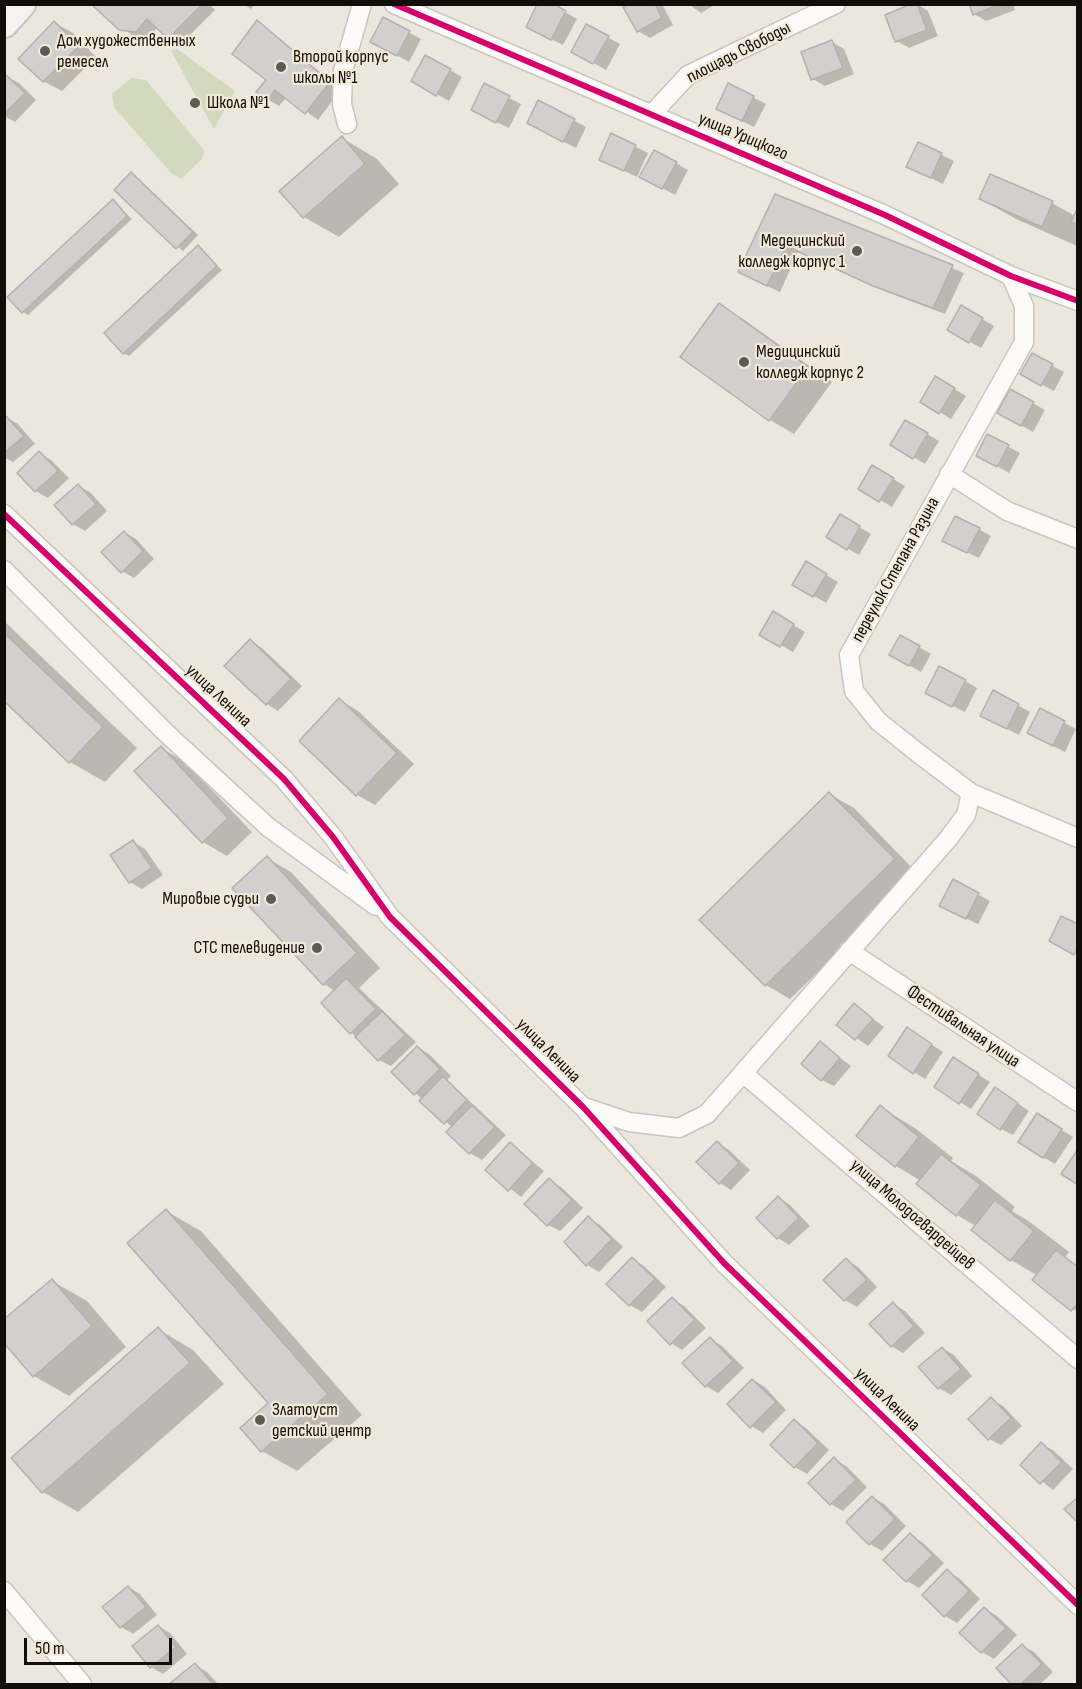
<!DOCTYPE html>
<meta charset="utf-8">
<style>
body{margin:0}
#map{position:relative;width:1082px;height:1689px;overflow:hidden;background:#ece7de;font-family:"Sofia Sans Condensed",sans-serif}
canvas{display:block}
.frame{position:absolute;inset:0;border:6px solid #110d08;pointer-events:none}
.scale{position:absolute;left:24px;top:1638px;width:148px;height:27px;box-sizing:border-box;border:3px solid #110d08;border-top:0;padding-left:8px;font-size:18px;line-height:21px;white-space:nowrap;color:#110d08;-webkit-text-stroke:4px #f2e8d8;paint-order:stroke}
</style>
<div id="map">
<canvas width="1082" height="1689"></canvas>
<div class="frame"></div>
<div class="scale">50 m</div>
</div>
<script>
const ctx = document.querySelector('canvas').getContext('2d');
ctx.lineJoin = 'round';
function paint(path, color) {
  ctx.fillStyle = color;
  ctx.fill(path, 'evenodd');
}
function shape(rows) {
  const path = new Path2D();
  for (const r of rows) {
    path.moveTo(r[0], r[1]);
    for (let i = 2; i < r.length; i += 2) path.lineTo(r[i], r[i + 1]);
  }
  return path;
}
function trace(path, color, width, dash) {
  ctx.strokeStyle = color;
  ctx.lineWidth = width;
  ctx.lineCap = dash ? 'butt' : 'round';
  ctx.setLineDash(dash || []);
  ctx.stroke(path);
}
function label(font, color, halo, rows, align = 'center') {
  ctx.font = font + ' "Sofia Sans Condensed",sans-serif';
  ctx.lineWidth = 4.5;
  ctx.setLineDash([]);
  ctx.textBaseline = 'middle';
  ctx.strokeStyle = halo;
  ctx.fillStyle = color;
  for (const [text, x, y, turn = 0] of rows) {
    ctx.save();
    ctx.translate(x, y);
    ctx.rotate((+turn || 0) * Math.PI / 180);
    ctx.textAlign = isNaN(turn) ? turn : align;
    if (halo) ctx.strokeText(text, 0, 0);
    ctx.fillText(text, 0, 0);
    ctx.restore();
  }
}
const green = shape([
 [177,49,235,91,214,129,171,51],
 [131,78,146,80,204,150,202,159,181,179,171,173,114,107,112,94]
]);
const shadow = shape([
 [93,4,209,4,215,10,181,44,158,27,148,38,133,36],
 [243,4,254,4,251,9],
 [631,4,662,4,673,25,650,38,638,31],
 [688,4,716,4,701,13],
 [917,4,928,11,938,36,909,48,897,41],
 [971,4,1013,4,1015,10,986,21,974,14],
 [565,12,577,19,563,45,539,33],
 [384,19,421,39,409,62,384,48],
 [258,22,341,89,318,120,287,97,279,106,267,99,268,80],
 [55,23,73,33,96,57,62,91,43,81],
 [587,26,620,44,606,70,573,51],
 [832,42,844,49,854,74,825,86,813,79],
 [450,70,462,77,449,101,413,81],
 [7,77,19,83,36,100,15,122,4,116],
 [729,85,766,104,754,127,729,115],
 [509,98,521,104,509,128,484,116],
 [539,102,586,127,576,148,540,130],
 [612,135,648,153,637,177,601,160],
 [342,138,377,159,399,184,339,237,304,217],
 [919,144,954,161,943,184,920,173],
 [676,163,688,170,675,195,653,183],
 [136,177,198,235,183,251,116,190],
 [776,196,964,273,945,314,887,292,798,252,780,292,752,279],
 [981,199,1052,203,1075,216,1078,211,1077,246,1016,219],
 [113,201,132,219,28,315,23,312],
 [198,247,222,270,129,356,124,353],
 [719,305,743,319,832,382,794,434,770,420,682,357],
 [962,307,994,326,981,348,949,330],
 [1032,355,1064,372,1054,391,1022,374],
 [936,378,966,396,951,419,922,401],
 [1011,391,1045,410,1033,432,999,413],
 [6,417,18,424,35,444,13,462,4,457],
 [906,422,939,441,925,464,892,444],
 [988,436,1020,453,1009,473,978,455],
 [39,453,51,460,69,478,48,498,36,491,19,473],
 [873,467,905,486,892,507,860,488],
 [78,486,90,492,107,511,85,531,73,524],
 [840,516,871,534,859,555,828,537],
 [979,529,991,536,979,558,956,547],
 [124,532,136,539,154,559,134,578,122,571],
 [806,563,838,582,826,603,794,584],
 [774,613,805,632,793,652,761,634],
 [4,621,137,748,105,782,70,762,4,699],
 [901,637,931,654,921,672,891,655],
 [250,641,262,648,302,686,278,711,267,704],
 [965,681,977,688,965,712,939,699],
 [994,692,1030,712,1019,735,994,722],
 [340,700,358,711,414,764,375,805,357,795],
 [1040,710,1076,729,1065,752,1041,740],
 [161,748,185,762,252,832,227,856,203,842],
 [829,794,854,808,918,874,790,999,766,985],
 [133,842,145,849,163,875,142,889,130,882],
 [267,858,291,872,380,968,359,988,416,1042,391,1066,379,1060,351,1032,335,991,324,984,234,889],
 [953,881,990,901,978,924,953,912],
 [855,1005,884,1027,868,1046,838,1025],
 [919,1036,943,1052,925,1079,914,1072],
 [820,1043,851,1066,834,1086,822,1080],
 [417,1047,429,1054,451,1076,447,1080,506,1135,482,1160,470,1153,452,1127,393,1072],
 [965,1066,990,1082,971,1109,960,1102],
 [1007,1096,1029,1111,1013,1135,1001,1129],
 [880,1107,915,1128,953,1158,951,1161,976,1176,1015,1207,1012,1211,1030,1222,1069,1252,1065,1257,1078,1266,1078,1313,1038,1276,1011,1260,973,1230,976,1226,957,1215,918,1184,921,1181,896,1166,858,1136],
 [1049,1122,1073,1137,1055,1164,1043,1157],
 [718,1143,729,1150,750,1170,731,1190,720,1183],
 [510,1144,544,1171,521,1197,487,1170],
 [549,1180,561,1187,583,1208,560,1231,548,1225],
 [779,1198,790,1205,810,1226,789,1245,778,1238],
 [166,1211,201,1231,362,1415,297,1471,262,1451,270,1404],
 [588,1218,600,1225,623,1247,599,1272,587,1265],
 [632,1259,644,1266,666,1287,642,1312,630,1305,608,1284],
 [846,1260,858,1267,877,1287,857,1307,845,1300,826,1280],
 [52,1281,87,1301,126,1347,69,1396,34,1376],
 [672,1299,684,1306,706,1328,682,1350,671,1343],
 [893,1304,905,1311,925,1333,903,1353,891,1346],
 [158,1329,193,1350,224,1384,78,1512,43,1492],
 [710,1339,722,1346,744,1368,718,1393,706,1386],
 [942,1348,954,1355,972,1376,951,1395,939,1388],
 [753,1380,765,1387,786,1410,763,1433,751,1426],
 [991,1399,1003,1406,1022,1426,1001,1445,989,1439],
 [794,1421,806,1428,829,1450,807,1474,795,1467],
 [1042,1444,1054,1451,1073,1469,1053,1490,1022,1465],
 [834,1459,846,1466,867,1487,843,1511,831,1504],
 [872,1497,884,1504,906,1526,882,1551,870,1544],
 [910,1535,922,1542,944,1563,919,1588,907,1581],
 [947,1571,959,1578,980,1599,957,1623,945,1616,924,1595],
 [128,1587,140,1594,157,1615,133,1634,121,1627,104,1607],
 [985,1609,997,1616,1017,1635,994,1659,982,1652,961,1633],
 [158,1626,170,1633,187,1654,163,1674,151,1667],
 [1022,1646,1034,1652,1053,1672,1040,1684,1014,1684,998,1668],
 [195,1665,207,1672,218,1684,172,1684]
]);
const building = shape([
 [91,4,203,4,168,39,147,19,136,32,119,30,91,4],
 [537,4,554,4,566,11,551,40,526,27,537,4],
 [628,4,655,4,662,18,637,32,623,7,628,4],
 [911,4,917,4,927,30,895,42,885,15,911,4],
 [969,4,1000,4,973,15,969,4],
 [383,17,410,31,397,56,370,42,383,17],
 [257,20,330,82,305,114,275,90,267,101,256,92,266,80,232,54,257,20],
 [54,21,79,46,43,82,18,59,54,21],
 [586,24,609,36,593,64,571,52,586,24],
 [832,40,843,68,811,80,801,52,832,40],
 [425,55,451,69,436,96,411,81,425,55],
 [6,75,25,93,4,114,4,77,6,75],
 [484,83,510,96,496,123,471,110,484,83],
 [728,83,754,96,742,121,716,109,728,83],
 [538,100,575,119,563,142,527,123,538,100],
 [611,133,636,145,624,171,599,160,611,133],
 [342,136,365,164,303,218,279,191,342,136],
 [918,142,942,153,931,178,906,167,918,142],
 [654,150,677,162,662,189,639,177,654,150],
 [131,172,193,232,176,249,114,190,131,172],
 [990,174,1053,201,1042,227,979,199,990,174],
 [775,194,953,265,933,308,873,286,786,246,767,286,738,272,775,194],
 [113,199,127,216,22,313,7,297,113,199],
 [1078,207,1078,225,1071,222,1078,207],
 [198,245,217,266,123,354,104,333,198,245],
 [719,303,808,367,769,421,680,357,719,303],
 [961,305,983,318,969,343,947,330,961,305],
 [1032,353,1053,364,1041,386,1020,374,1032,353],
 [935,376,955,388,939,414,920,402,935,376],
 [1010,389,1034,402,1021,426,997,413,1010,389],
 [6,416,24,436,4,453,4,417,6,416],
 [905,420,928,433,913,459,890,445,905,420],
 [987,434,1009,445,997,467,976,456,987,434],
 [39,451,58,471,35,492,17,473,39,451],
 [872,465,894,478,879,502,858,489,872,465],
 [78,484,96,504,72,525,54,505,78,484],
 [840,514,860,526,847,550,826,537,840,514],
 [955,516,980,528,967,553,942,541,955,516],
 [124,531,143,551,121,573,101,552,124,531],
 [806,561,827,574,813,597,792,585,806,561],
 [773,611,794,624,780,647,759,635,773,611],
 [4,633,103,727,69,763,4,701,4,633],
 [900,635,920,646,909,666,889,655,900,635],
 [250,639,291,679,266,705,224,666,250,639],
 [939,666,966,680,952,707,925,693,939,666],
 [993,690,1019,704,1007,729,980,716,993,690],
 [339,698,397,753,356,796,299,741,339,698],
 [1040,708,1065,721,1053,746,1027,733,1040,708],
 [161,746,228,818,202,843,134,771,161,746],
 [829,792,895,859,765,986,699,920,829,792],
 [133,840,152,868,129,883,110,855,133,840],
 [267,856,357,953,323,985,232,888,267,856],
 [953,879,979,893,966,919,939,906,953,879],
 [1061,916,1078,924,1078,948,1074,955,1049,941,1061,916],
 [346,978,376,1009,350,1034,321,1003,346,978],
 [854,1003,873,1019,855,1040,836,1025,854,1003],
 [382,1011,405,1035,378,1061,355,1037,382,1011],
 [907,1027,932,1044,913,1074,888,1056,907,1027],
 [820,1041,840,1058,821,1081,801,1064,820,1041],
 [417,1046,440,1069,414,1095,391,1072,417,1046],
 [953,1057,979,1074,959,1104,934,1087,953,1057],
 [443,1076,467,1100,444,1124,419,1101,443,1076],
 [995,1087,1018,1103,1000,1130,977,1114,995,1087],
 [472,1105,495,1127,469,1154,446,1132,472,1105],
 [880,1105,919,1137,895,1167,856,1136,880,1105],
 [1037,1113,1062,1129,1043,1158,1018,1142,1037,1113],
 [717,1141,739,1163,719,1184,696,1162,717,1141],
 [510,1142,533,1163,508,1191,485,1170,510,1142],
 [1078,1149,1078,1185,1061,1174,1078,1149],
 [941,1154,981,1185,956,1216,916,1184,941,1154],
 [549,1178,572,1200,547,1226,524,1204,549,1178],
 [778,1196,799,1218,777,1239,756,1218,778,1196],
 [995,1200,1034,1231,1010,1261,971,1230,995,1200],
 [166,1209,328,1394,261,1452,240,1428,268,1403,127,1243,166,1209],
 [588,1216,612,1239,586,1266,564,1242,588,1216],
 [1056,1250,1078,1267,1078,1303,1071,1311,1032,1280,1056,1250],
 [632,1257,655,1279,629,1306,606,1284,632,1257],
 [846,1258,867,1280,844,1301,823,1280,846,1258],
 [52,1279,92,1326,33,1377,4,1343,4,1319,52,1279],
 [672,1297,695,1320,670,1345,647,1321,672,1297],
 [893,1302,914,1326,891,1347,869,1324,893,1302],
 [158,1327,190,1363,42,1493,11,1458,158,1327],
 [710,1337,733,1361,705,1387,682,1363,710,1337],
 [942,1347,961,1369,938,1389,918,1367,942,1347],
 [752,1379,776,1402,750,1428,727,1404,752,1379],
 [991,1397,1011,1418,988,1440,968,1419,991,1397],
 [794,1419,818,1443,794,1468,770,1445,794,1419],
 [1041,1442,1062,1462,1040,1484,1020,1465,1041,1442],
 [834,1457,856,1480,830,1505,808,1483,834,1457],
 [872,1496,895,1519,869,1545,846,1522,872,1496],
 [1078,1497,1078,1523,1064,1509,1078,1497],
 [910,1533,933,1555,906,1582,883,1560,910,1533],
 [947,1569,969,1591,944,1617,922,1595,947,1569],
 [128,1586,146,1607,120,1628,102,1607,128,1586],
 [984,1607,1006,1628,981,1653,959,1633,984,1607],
 [158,1625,176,1647,150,1668,132,1646,158,1625],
 [1022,1644,1042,1664,1021,1684,1011,1684,996,1668,1022,1644],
 [195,1663,213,1684,169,1684,195,1663]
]);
const street = shape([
 [394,4,885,215,1011,276,1078,301],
 [652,114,688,75,836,4],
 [347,124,342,104,343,71,362,4],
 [1011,276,1024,306,1024,342,849,655,854,691,878,721,918,753,971,793,1078,838],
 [949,474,1007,511,1078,539],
 [4,514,284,779,333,837,390,917,583,1107,724,1263,1078,1605],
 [4,570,165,732,268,827,376,906],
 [849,951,1078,1102],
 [744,1074,1078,1359],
 [584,1107,629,1122,679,1128,707,1114,948,839,966,815,971,793],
 [4,1591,82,1684]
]);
const primary = shape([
 [4,23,21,4]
]);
const cycleway = shape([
 [394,4,885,215,1011,276,1078,301],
 [4,514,284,779,333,837,390,917,583,1107,724,1263,1078,1605]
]);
const markers = [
 [45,51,6,"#5e5953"],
 [281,67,6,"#5e5953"],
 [195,103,6,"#5e5953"],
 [857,251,6,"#5e5953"],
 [744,362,6,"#5e5953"],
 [271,899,6,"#5e5953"],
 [317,948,6,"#5e5953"],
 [260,1420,6,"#5e5953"]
];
const poiNames = [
 ["Дом художественных",57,41],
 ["ремесел",57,62],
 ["Второй корпус",293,57],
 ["школы №1",293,78],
 ["Школа №1",207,103],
 ["Медецинский",845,241,"right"],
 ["колледж корпус 1",845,262,"right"],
 ["Медицинский",756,352],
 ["колледж корпус 2",756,373],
 ["Мировые судьи",259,899,"right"],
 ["СТС телевидение",305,948,"right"],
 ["Златоуст",272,1410],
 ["детский центр",272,1431]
];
const streetNames = [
 ["площадь Свободы",739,53,-27],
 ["улица Урицкого",743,137,23],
 ["переулок Степана Разина",896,570,-61],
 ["улица Ленина",218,696,43],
 ["Фестивальная улица",963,1027,34],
 ["улица Ленина",548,1051,45],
 ["улица Молодогвардейцев",912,1215,41],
 ["улица Ленина",887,1400,44]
];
paint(green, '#d2d9bd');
paint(shadow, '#0003');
paint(building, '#d2d0ce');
trace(building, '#b3b0af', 1.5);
trace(street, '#c9c5be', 21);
trace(primary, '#c8c6c2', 32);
trace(street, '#fcfbfa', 18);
trace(primary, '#f7f2f2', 28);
trace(cycleway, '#d6006c', 6);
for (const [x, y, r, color] of markers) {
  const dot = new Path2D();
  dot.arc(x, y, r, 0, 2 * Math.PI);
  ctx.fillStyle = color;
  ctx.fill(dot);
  trace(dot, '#f2e8d8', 2);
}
label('18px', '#110d08', '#f2e8d8', poiNames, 'left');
label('18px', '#110d08', '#f2e8d8', streetNames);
</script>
